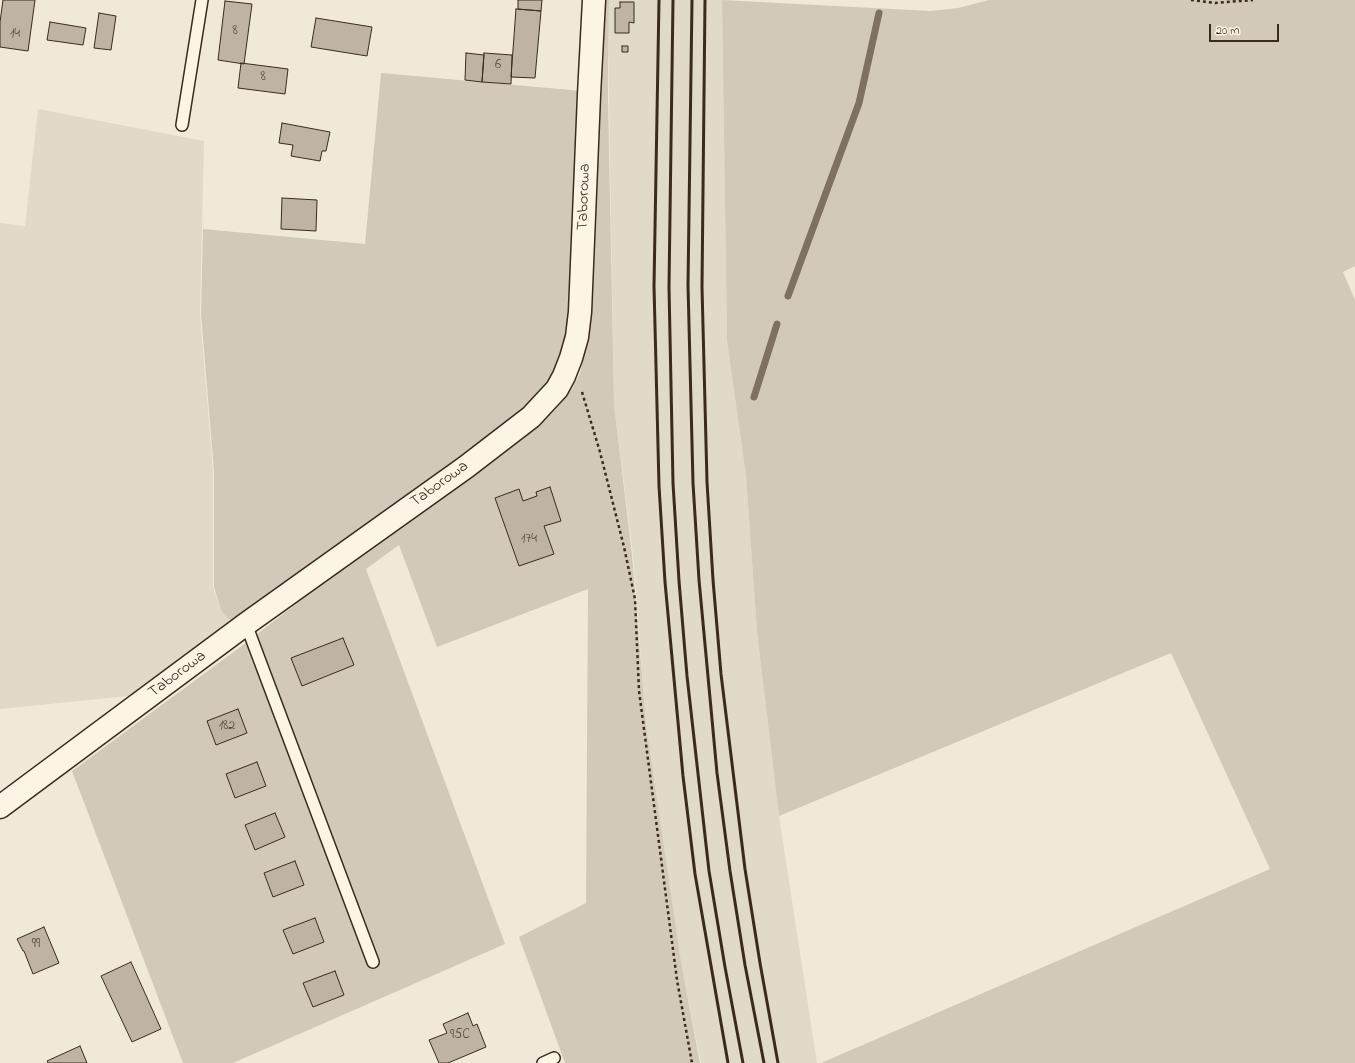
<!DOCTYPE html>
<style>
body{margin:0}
#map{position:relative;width:1355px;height:1063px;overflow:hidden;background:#f0e9d9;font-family:"Indie Flower",sans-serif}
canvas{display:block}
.scale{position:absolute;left:1209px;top:24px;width:70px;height:18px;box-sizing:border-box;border:2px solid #3b2a1e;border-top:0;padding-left:5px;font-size:12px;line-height:14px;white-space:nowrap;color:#3b2a1e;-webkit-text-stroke:3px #fcf5e5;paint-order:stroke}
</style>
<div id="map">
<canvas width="1355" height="1063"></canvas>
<div class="scale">20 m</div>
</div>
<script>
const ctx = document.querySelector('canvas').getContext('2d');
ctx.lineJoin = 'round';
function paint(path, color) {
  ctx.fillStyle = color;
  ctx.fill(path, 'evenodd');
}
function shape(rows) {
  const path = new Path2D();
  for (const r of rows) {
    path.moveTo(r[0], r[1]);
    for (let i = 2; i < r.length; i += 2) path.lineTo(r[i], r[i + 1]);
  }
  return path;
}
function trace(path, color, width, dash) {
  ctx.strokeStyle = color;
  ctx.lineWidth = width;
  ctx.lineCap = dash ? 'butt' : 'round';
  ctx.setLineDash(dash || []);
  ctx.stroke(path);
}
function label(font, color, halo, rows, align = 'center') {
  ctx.font = font + ' "Indie Flower",sans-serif';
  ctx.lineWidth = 4;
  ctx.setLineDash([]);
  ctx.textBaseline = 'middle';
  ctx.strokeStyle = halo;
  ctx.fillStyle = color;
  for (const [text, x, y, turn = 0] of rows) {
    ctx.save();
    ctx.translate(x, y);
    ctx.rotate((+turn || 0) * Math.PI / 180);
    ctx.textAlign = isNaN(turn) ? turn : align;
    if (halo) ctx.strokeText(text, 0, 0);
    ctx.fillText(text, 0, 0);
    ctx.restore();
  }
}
const built = shape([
 [609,0,722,0,727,341,746,476,757,632,779,816,817,1063,701,1063,681,963,646,724,633,555,614,404,609,97],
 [38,109,204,141,200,314,213,471,213,587,221,610,238,631,148,694,0,709,0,223,25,226]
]);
const green = shape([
 [606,0,609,0,608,97,614,404,632,555,646,724,681,962,700,1063,565,1063,519,937,586,903,588,589,437,647,399,545,366,569,505,944,233,1063,183,1063,72,771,243,645,342,568,439,496,541,423,555,410,572,389,580,373,587,344,590,323,595,195],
 [722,0,930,11,958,8,989,0,1355,0,1355,266,1343,272,1355,300,1355,1063,821,1063,1270,869,1171,653,779,816,757,632,746,476,727,341],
 [381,73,582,91,568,339,551,379,529,405,244,619,231,620,227,618,221,610,214,587,214,471,201,314,203,229,365,244]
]);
const stream = shape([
 [788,296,859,103,879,13],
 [754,397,777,324]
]);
const building = shape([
 [3,0,35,0,28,51,0,47,0,22,3,0],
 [518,0,542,0,541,11,518,9,518,0],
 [225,1,252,4,244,64,218,60,225,1],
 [620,2,634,2,634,23,629,22,629,33,615,33,615,8,620,8,620,2],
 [516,9,541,11,535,78,511,77,516,9],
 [99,13,116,16,111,50,94,48,99,13],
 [316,18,372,27,367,56,311,47,316,18],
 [50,22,86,28,83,45,47,40,50,22],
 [622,46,628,46,628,52,622,52,622,46],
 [466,53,484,55,482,82,465,80,466,53],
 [484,53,512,55,511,84,482,82,484,53],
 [241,63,288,69,285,94,238,88,241,63],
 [282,123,330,132,326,151,322,151,320,161,291,156,293,145,279,143,282,123],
 [282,198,317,200,316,231,281,229,282,198],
 [550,487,561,521,544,526,554,554,519,566,495,498,519,489,523,501,537,496,536,492,550,487],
 [343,638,354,665,302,686,291,658,343,638],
 [238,709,247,733,216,745,207,721,238,709],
 [257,762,266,786,235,798,226,774,257,762],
 [275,813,285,837,255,850,245,825,275,813],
 [295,861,304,885,273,897,264,873,295,861],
 [315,918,324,942,293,954,283,930,315,918],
 [44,927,59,963,33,974,24,951,23,951,17,939,44,927],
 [131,962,161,1029,132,1042,101,976,131,962],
 [335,971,344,995,313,1007,303,983,335,971],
 [468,1013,473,1026,477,1024,486,1047,448,1063,439,1063,429,1040,447,1033,443,1024,468,1013],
 [80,1046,87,1063,48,1063,47,1061,80,1046]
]);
const path = shape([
 [1191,0,1215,3,1253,0],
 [582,392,600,452,624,547,635,599,639,691,677,980,692,1063]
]);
const service = shape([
 [182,125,202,0],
 [246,624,373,962],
 [543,1063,554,1058]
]);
const minor = shape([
 [0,807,246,624,466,467,531,417,557,389,564,376,571,358,577,337,580,312,589,95,594,0]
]);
const rail = shape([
 [659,0,654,286,659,486,665,582,683,776,695,874,728,1063],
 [673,0,669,287,673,483,679,581,687,676,709,871,725,967,743,1063],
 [692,0,688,285,693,483,699,580,717,773,730,871,745,965,764,1063],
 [705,0,702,287,707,482,713,580,721,674,745,869,760,963,778,1063]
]);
const numberNames = [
 ["8",235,32],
 ["14",15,35],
 ["6",498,66],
 ["8",263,78],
 ["174",529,540],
 ["182",227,727],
 ["99",36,945],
 ["95C",460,1036]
];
const streetNames = [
 ["Taborowa",585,197,-88],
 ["Taborowa",440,485,-36],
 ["Taborowa",178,675,-37]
];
paint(built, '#e1d9c9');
paint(green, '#d2c9ba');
trace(stream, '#7e7163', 7);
paint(building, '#beb3a4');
trace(building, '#3b2a1e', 1);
trace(service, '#3b2a1e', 14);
trace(minor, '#3b2a1e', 25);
trace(path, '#3b2a1e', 2.5, [3, 3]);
trace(service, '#fcf5e5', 11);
trace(minor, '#fcf5e5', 22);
trace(rail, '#3b2a1e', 3);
label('14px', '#5c4c40', null, numberNames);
label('16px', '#3b2a1e', '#fcf5e5', streetNames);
</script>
